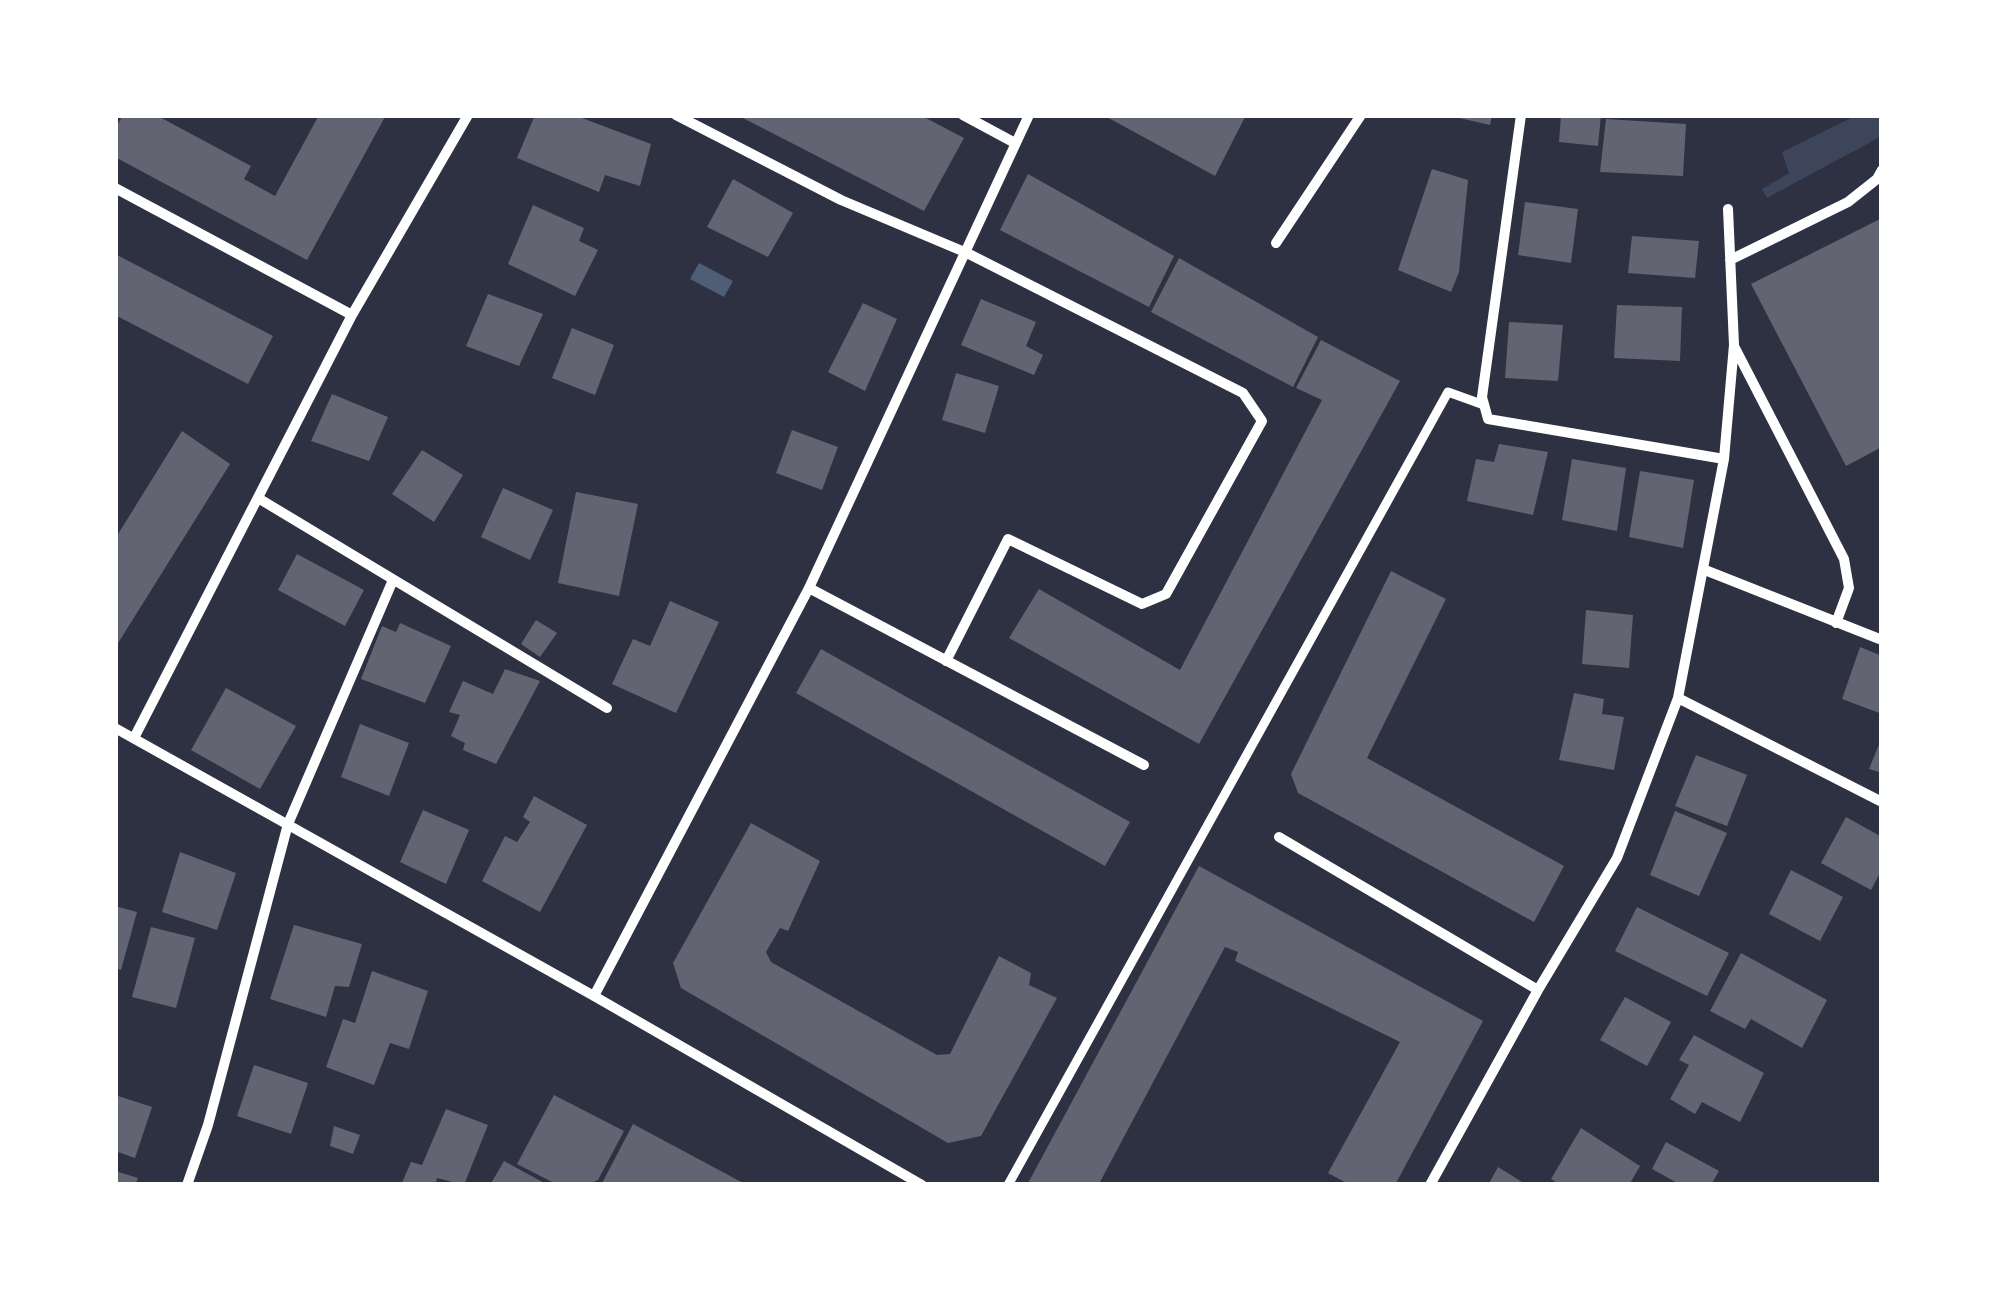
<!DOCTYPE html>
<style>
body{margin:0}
#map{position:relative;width:1997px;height:1300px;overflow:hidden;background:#2d3142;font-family:"DejaVu Sans",sans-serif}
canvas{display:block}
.frame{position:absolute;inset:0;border:118px solid #fff;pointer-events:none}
</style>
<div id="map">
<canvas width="1997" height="1300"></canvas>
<div class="frame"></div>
</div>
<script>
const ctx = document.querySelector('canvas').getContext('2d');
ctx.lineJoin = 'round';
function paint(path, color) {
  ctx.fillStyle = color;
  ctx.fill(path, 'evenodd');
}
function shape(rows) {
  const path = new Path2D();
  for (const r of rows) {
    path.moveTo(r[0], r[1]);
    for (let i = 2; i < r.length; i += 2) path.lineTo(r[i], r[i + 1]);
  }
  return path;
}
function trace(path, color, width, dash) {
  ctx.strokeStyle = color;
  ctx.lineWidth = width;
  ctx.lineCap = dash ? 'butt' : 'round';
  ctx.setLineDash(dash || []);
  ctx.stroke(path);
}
const green = shape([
 [1857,115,1882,115,1882,136,1767,198,1762,189,1789,173,1782,152]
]);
const water = shape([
 [699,263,733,281,724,297,690,279]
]);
const building = shape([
 [123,115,156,115,251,166,244,179,275,196,319,115,386,115,307,260,115,157,115,129],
 [535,115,574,115,651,144,640,186,605,175,599,192,517,158],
 [737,115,920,115,964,138,924,211],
 [1103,115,1246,115,1215,176],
 [1446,115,1492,115,1490,125],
 [1561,115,1601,115,1598,146,1559,142],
 [1606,119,1686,124,1683,176,1600,172],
 [1432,169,1468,180,1459,272,1451,292,1398,270],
 [1028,174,1174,256,1149,307,1000,230],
 [733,179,793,213,768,257,707,227],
 [1525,202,1578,209,1571,263,1518,255],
 [533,205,584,228,579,241,598,250,575,296,508,264],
 [1882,218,1882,447,1846,466,1751,284],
 [1632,236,1699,241,1695,278,1628,273],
 [115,254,273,336,248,384,115,315],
 [1179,258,1318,337,1293,387,1151,312],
 [488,294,543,314,519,366,466,346],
 [981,299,1036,322,1026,346,1043,355,1034,375,961,345],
 [863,303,897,319,865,391,828,372],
 [1617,305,1682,307,1680,361,1614,358],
 [1509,322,1563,325,1558,381,1505,378],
 [572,328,614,345,595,395,552,378],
 [1321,340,1400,381,1199,744,1009,638,1039,589,1180,670,1322,400,1296,388],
 [956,373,999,386,985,433,942,420],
 [332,394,388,417,369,461,311,441],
 [792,430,838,447,822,490,776,473],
 [182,431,230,464,115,648,115,539],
 [1499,444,1548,452,1533,515,1467,501,1476,459,1494,462],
 [422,450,463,475,434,522,392,494],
 [1572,459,1626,468,1617,531,1562,520],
 [1640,471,1694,480,1683,548,1629,537],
 [503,488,553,510,530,560,481,537],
 [576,492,638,504,619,596,558,583],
 [297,554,364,590,345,626,278,590],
 [1391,571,1446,599,1367,758,1564,866,1534,922,1298,793,1291,774],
 [670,601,719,622,676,713,612,684,633,639,650,646],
 [1586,610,1633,615,1629,668,1582,664],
 [536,620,557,633,540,657,521,644],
 [400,623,451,646,425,703,361,679,382,626,396,632],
 [1860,647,1882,656,1882,714,1842,699],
 [821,649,1130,822,1105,866,796,693],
 [505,669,540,681,496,764,463,750,465,743,451,736,460,715,449,712,463,681,493,694],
 [226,688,296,726,260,789,191,750],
 [1574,693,1604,699,1602,714,1624,717,1614,770,1559,760],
 [360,724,409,743,389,796,341,777],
 [1882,737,1882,773,1869,769],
 [1696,755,1747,775,1727,826,1675,806],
 [534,796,587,825,540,912,482,881,505,836,517,842,530,822,523,817],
 [423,810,469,830,446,884,400,862],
 [1675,811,1727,833,1699,896,1650,875],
 [1846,817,1882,837,1882,869,1871,890,1821,863],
 [751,823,820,861,788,931,780,928,766,952,771,962,937,1055,950,1054,999,956,1031,973,1029,985,1057,998,981,1136,948,1143,681,988,673,963],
 [180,852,236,873,217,930,162,912],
 [1199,866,1483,1021,1395,1185,1350,1185,1328,1173,1400,1042,1235,961,1238,952,1225,947,1100,1182,1105,1185,1027,1185],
 [1791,870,1843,897,1820,941,1769,914],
 [115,906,137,912,121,970,115,968],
 [1637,907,1729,953,1707,996,1615,951],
 [294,925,362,944,349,987,335,986,326,1017,270,999],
 [151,927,195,938,176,1008,132,997],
 [1741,953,1827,1000,1802,1048,1751,1019,1745,1029,1710,1011],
 [372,971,428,991,409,1049,390,1043,374,1085,326,1067,343,1019,355,1023],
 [1625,997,1671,1022,1647,1066,1600,1040],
 [1694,1035,1764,1073,1740,1122,1702,1102,1695,1114,1670,1099,1689,1065,1679,1060],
 [254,1065,308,1083,291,1134,237,1116],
 [115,1095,152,1107,135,1158,115,1151],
 [554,1095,624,1131,598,1180,586,1185,558,1185,517,1164],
 [446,1109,488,1125,464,1185,437,1178,435,1185,401,1185,411,1162,422,1165],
 [633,1124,747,1185,601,1185],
 [334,1126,360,1135,353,1154,330,1146],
 [1581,1128,1640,1166,1629,1185,1561,1185,1551,1179],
 [1666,1142,1719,1171,1711,1185,1681,1185,1652,1169],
 [504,1161,548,1185,490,1185],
 [1498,1167,1527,1185,1488,1185],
 [115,1171,138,1178,135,1185,115,1185]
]);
const pedestrian = shape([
 [1008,1185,1448,392,1484,405]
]);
const minor = shape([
 [676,115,841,200,967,253,1243,393,1262,421,1166,594,1142,604,1008,539,946,661],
 [963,115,1015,143],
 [1521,115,1482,397,1488,419,1724,459],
 [115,188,352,315],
 [1276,243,1361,115],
 [1730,260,1848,202,1877,179,1882,170],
 [1735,348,1844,559,1849,588,1836,623],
 [258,498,607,708],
 [1705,570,1882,640],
 [809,588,1144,765],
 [1678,698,1724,459,1734,345,1728,209],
 [115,728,594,996,922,1185],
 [134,738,352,315,468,115],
 [1279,837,1538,990],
 [594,996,809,588,1029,115],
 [187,1185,208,1125,288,824,393,580],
 [1430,1185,1538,990,1617,858,1678,698,1882,802]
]);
paint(green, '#3c4559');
paint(water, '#4f5d75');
paint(building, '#626471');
trace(pedestrian, '#fff', 9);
trace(minor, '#fff', 10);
</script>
